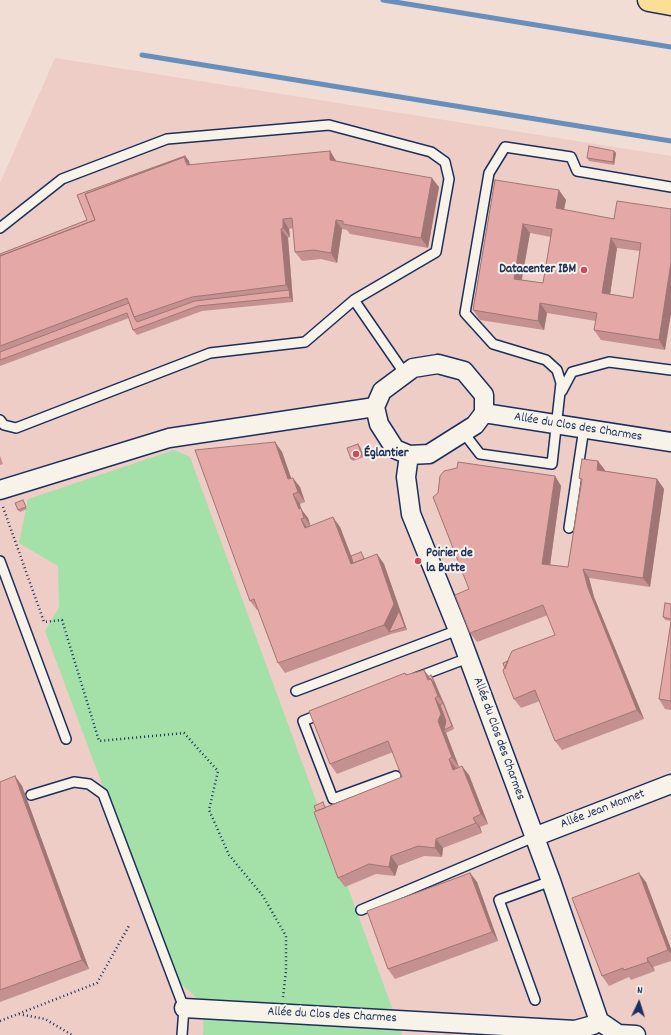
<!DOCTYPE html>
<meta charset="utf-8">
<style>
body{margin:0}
#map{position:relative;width:671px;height:1035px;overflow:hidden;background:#f1ddd4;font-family:Dekko,sans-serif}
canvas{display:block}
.north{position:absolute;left:619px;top:983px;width:40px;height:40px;-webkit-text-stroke:3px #f7f3e8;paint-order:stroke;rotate:4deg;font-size:11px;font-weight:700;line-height:16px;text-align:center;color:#1b2f5e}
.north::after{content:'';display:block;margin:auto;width:14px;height:18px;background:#1b2f5e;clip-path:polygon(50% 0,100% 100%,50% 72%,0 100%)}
</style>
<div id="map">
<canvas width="671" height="1035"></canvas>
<div class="north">N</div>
</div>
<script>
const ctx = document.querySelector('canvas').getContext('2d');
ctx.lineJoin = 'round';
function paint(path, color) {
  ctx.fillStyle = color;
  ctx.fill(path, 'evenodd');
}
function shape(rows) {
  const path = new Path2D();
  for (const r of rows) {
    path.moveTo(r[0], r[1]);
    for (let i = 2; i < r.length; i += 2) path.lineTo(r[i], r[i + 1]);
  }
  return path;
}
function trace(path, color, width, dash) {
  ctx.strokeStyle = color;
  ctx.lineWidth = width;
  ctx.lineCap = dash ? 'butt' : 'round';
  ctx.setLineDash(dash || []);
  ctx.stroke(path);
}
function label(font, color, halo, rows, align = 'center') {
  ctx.font = font + ' Dekko,sans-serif';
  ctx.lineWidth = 4;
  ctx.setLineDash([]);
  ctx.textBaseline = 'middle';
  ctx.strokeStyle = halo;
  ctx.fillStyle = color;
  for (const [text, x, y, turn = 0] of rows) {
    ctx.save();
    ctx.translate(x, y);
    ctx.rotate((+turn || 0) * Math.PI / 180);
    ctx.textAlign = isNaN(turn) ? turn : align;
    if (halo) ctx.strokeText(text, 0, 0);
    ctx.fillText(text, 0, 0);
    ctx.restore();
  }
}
const built = shape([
 [55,58,671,156,671,1035,0,1035,0,183]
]);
const green = shape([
 [174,450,190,457,402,1035,203,1035,204,1005,174,977,45,631,59,608,58,566,19,543,28,499]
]);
const stream = shape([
 [383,0,671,47],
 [142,55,671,141]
]);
const path = shape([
 [3,507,44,622,62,620,99,741,184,733,218,771,209,810,229,855,263,896,286,936,286,971,283,997],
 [19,1014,45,1019,72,1035],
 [0,1021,97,983,130,924]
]);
const service = shape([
 [0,228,62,179,167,139,329,125,431,152,445,162,449,179,436,252,354,300,305,342,210,353,16,428,4,425,0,420],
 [354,300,405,374],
 [562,391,572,372,609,362,671,370],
 [463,432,480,454,552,464,561,383,557,370,546,360,493,344,465,313,489,173,505,147,571,157,577,171,671,187],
 [569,528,584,428],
 [0,561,66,739],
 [415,678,468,658],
 [296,691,458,630],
 [323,713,303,721,333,799,396,776],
 [31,795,74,782,89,784,103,794,184,1008,182,1035],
 [361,910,534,837],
 [535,1000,499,900,551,881]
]);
const minor = shape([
 [438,364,464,371,484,395,484,413,475,425,429,454,409,455,395,449,379,424,375,407,382,391,413,368,438,364],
 [484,413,671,442],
 [409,455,406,477,411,514,458,630,551,881,599,1021,618,1034,636,1035],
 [0,490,169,438,375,407],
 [534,837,671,784],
 [184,1008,575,1030,593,1025,599,1021]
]);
const motorway = shape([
 [649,0,671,4]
]);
const wall = shape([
 [330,151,337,162,439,187,428,248,350,234,347,230,342,229,337,263,321,259,302,261,295,252,293,228,289,229,290,237,288,238,293,302,202,311,137,335,133,330,129,318,0,366,0,254,87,220,185,156,189,161,190,165],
 [614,151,616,153,614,165,589,161,587,158],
 [495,180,566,200,564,210,614,219,671,209,665,350,601,340,594,330,596,321,547,313,544,330,480,320,473,310],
 [530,233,551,237,543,283,522,280],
 [617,248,640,251,633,298,610,294],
 [275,442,282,452,291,478,300,487,305,502,300,504,301,509,308,518,310,526,340,527,351,556,363,555,365,559,377,554,384,564,407,630,391,634,285,673,278,663,258,610,257,610,250,601],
 [358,444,360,447,364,457,353,461,351,459],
 [0,456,3,464,0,465],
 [605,470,605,471,657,479,664,489,650,587,589,578,594,597,644,719,562,750,555,741,540,701,521,708,514,699,505,668,508,661,555,635,548,615,477,642,470,633,469,589,555,476,561,486,550,565,568,567,581,481,579,478],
 [24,503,27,509,20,512,18,510],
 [671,604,671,621,665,620,663,617],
 [671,622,671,710,665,709,659,699],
 [424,670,429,676,433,678,445,705,454,729,446,733,459,767,469,775,488,824,480,827,482,833,443,848,442,857,424,856,398,866,395,876,376,874,345,887,338,878,316,811,325,805,326,807,402,777,393,752,337,774,330,764,405,673,407,675],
 [15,776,22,786,89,969,0,1002,0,782],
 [470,873,477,882,498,941,395,979,388,969],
 [646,882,671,949,671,961,653,967,655,971,631,980,629,977,609,986,602,976]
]);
const shadedWall = shape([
 [330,151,336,161,337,170,330,160],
 [614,151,616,153,614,165,613,162],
 [185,156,189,161,190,167,187,162],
 [432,178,439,187,428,248,421,238],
 [559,190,566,200,562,218,556,208],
 [283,219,289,229,290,237,283,228],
 [336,220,342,229,337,263,331,253],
 [523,224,530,233,520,288,514,279],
 [281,229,288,238,293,302,290,297,289,290,286,285],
 [611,238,617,248,609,302,602,293],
 [671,262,671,314,665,350,659,340],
 [540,303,547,313,544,330,538,321],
 [275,442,282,452,295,489,288,479],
 [358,444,360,447,364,457,362,455],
 [598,461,605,470,604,479,597,470],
 [555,476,561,486,549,573,542,564],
 [293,478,300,487,305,502,298,492],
 [657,479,664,489,650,587,643,578],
 [293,494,300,504,301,509,308,518,311,527,299,509],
 [333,517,340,527,357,571,351,564],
 [301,519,308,529,305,528],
 [377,554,384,564,407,630,405,627,389,632,384,625],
 [583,569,589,578,594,597,644,719,637,710,588,588],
 [424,670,430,679,428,680],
 [431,679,437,688,454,729,452,726,443,703,438,696],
 [435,698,442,708,448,723,445,730,444,730,446,733,459,767,452,757,438,721],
 [449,759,456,768,453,770],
 [462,766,469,775,488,824,481,814],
 [15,776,22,786,89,969,82,960],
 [473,818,480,827,482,833],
 [436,839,443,848,442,857,435,848],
 [391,856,398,866,395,876,389,867],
 [470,873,477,882,498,941,492,932],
 [639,873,646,882,671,949,671,954,668,950],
 [647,958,653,967,655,971,648,962]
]);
const building = shape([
 [589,146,614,151,613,162,587,158,589,146],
 [330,151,330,160,432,178,421,238,343,224,343,221,336,220,331,253,314,250,295,252,292,218,283,219,283,228,281,229,286,285,192,297,134,317,127,298,0,346,0,256,95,220,85,194,184,157,187,165,330,151],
 [185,156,187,162,184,157,85,194,95,220,0,256,0,254,87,220,77,195,185,156],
 [495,180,559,190,556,208,614,219,617,201,671,209,671,262,659,340,594,330,597,313,540,303,538,321,473,310,495,180],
 [523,224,552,229,543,283,514,279,523,224],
 [611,238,641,243,633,298,602,293,611,238],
 [289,290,290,297,198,306,133,330,127,313,0,360,0,352,129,303,134,317,137,322,195,301,289,290],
 [275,442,288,479,293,478,298,492,293,494,299,509,301,508,304,518,301,519,305,528,333,517,351,564,377,554,394,604,384,625,278,663,254,599,250,601,195,450,275,442],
 [358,444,362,455,351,459,347,448,358,444],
 [582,459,598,461,597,470,657,479,643,578,583,569,588,588,637,710,555,741,535,690,514,699,503,671,512,651,555,635,543,605,470,633,455,595,469,589,433,497,438,493,440,476,444,471,457,468,458,462,555,476,542,564,568,567,582,479,579,478,582,459],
 [23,500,26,507,18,510,15,503,23,500],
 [361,552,364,559,353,563,351,556,361,552],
 [665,603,671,604,671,619,663,617,665,603],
 [399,611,405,627,389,632,399,611],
 [671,622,671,701,659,699,671,622],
 [508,661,505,669,503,663,508,661],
 [424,670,428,680,431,679,438,696,435,698,441,714,438,721,452,757,449,759,453,770,462,766,481,814,473,818,476,823,436,839,435,848,418,846,391,856,389,867,369,864,338,878,314,812,402,777,388,741,330,764,309,711,405,673,406,675,424,670],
 [431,675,436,686,431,679,430,679,428,677,431,675],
 [443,703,452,726,444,730,446,721,440,705,443,703],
 [15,776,82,960,0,990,0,782,15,776],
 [323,802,325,808,316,811,314,806,323,802],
 [470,873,492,932,388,969,367,911,470,873],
 [639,873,668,950,647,958,648,962,624,970,623,968,602,976,572,898,639,873]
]);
const markers = [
 [584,270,4,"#d1495b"],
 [356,454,4,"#d1495b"],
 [418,561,4,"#d1495b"]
];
const poiNames = [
 ["Datacenter IBM",576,270,"right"],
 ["Églantier",364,454],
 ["Poirier de",426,554],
 ["la Butte",426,569]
];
const streetNames = [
 ["Allée du Clos des Charmes",578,428,9],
 ["Allée du Clos des Charmes",498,739,70],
 ["Allée Jean Monnet",603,810,-21],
 ["Allée du Clos des Charmes",332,1016,3]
];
paint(built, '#edcdc6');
paint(green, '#a3e1a8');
trace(stream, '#688fbb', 5);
trace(service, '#1b2f5e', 12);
trace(minor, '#1b2f5e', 21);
trace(motorway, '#1b2f5e', 25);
trace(path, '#1b2f5e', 2.5, [1, 3]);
trace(service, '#f7f3e8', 9);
trace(minor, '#f7f3e8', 18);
trace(motorway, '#fcde96', 22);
paint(wall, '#c49190');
paint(shadedWall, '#a07675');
paint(building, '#e4a9a7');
trace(building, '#a07675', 1);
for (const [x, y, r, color] of markers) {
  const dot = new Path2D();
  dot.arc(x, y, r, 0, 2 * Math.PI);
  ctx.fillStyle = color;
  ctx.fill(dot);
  trace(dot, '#f7f3e8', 1.5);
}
label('bold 13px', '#1b2f5e', '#f7f3e8', poiNames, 'left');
label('13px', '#1b2f5e', '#f7f3e8', streetNames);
</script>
